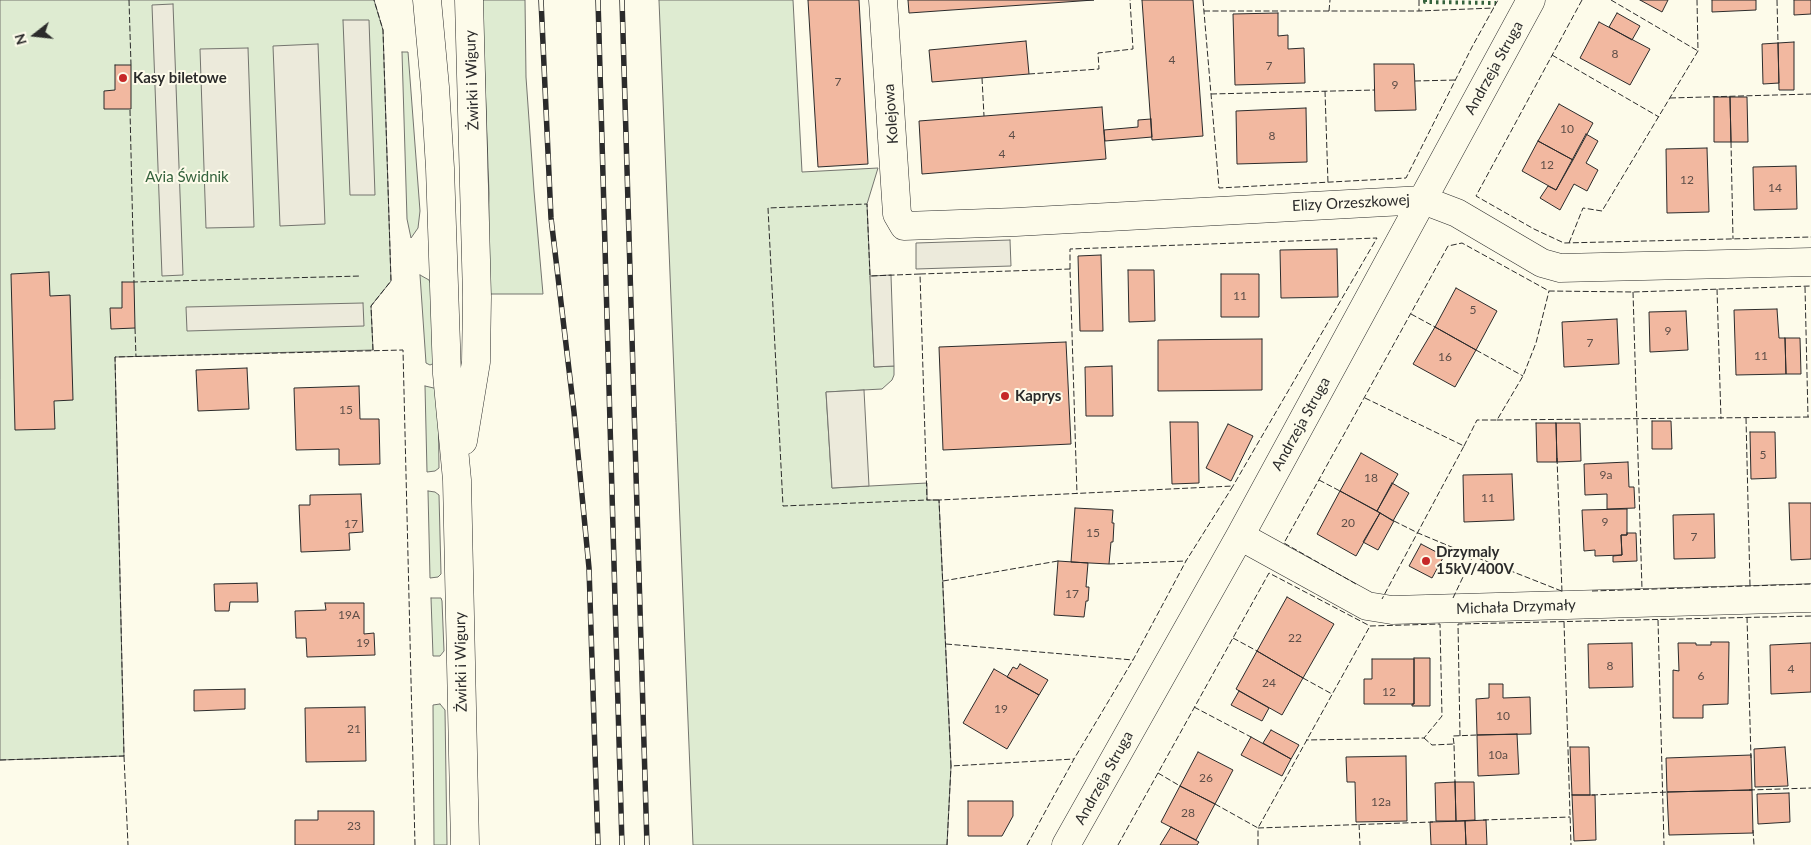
<!DOCTYPE html>
<meta charset="utf-8">
<style>
body{margin:0}
#map{position:relative;width:1811px;height:845px;overflow:hidden;background:#fdfbea;font-family:Lato,sans-serif}
canvas{display:block}
.north{position:absolute;left:10px;top:10px;width:50px;height:50px;-webkit-text-stroke:4px #fdfbea;paint-order:stroke;rotate:254deg;font-size:14px;font-weight:700;line-height:20px;text-align:center;color:#2b2b2b}
.north::after{content:'';display:block;margin:auto;width:18px;height:22px;background:#2b2b2b;clip-path:polygon(50% 0,100% 100%,50% 72%,0 100%)}
</style>
<div id="map">
<canvas width="1811" height="845"></canvas>
<div class="north">N</div>
</div>
<script>
const ctx = document.querySelector('canvas').getContext('2d');
ctx.lineJoin = 'round';
function paint(path, color) {
  ctx.fillStyle = color;
  ctx.fill(path, 'evenodd');
}
function shape(rows) {
  const path = new Path2D();
  for (const r of rows) {
    path.moveTo(r[0], r[1]);
    for (let i = 2; i < r.length; i += 2) path.lineTo(r[i], r[i + 1]);
  }
  return path;
}
function trace(path, color, width, dash) {
  ctx.strokeStyle = color;
  ctx.lineWidth = width;
  ctx.lineCap = dash ? 'butt' : 'round';
  ctx.setLineDash(dash || []);
  ctx.stroke(path);
}
function label(font, color, halo, rows, align = 'center') {
  ctx.font = font + ' Lato,sans-serif';
  ctx.lineWidth = 4;
  ctx.setLineDash([]);
  ctx.textBaseline = 'middle';
  ctx.strokeStyle = halo;
  ctx.fillStyle = color;
  for (const [text, x, y, turn = 0] of rows) {
    ctx.save();
    ctx.translate(x, y);
    ctx.rotate((+turn || 0) * Math.PI / 180);
    ctx.textAlign = isNaN(turn) ? turn : align;
    if (halo) ctx.strokeText(text, 0, 0);
    ctx.fillText(text, 0, 0);
    ctx.restore();
  }
}
const green = shape([
 [0,0,374,0,383,30,391,281,371,306,373,350,115,357,124,756,0,760,0,0],
 [482,0,525,0,526,77,534,191,543,294,488,294,489,193,482,0],
 [659,0,793,0,802,172,878,168,867,204,874,367,894,366,894,375,892,380,882,389,826,392,832,488,927,483,927,500,939,500,951,766,947,845,693,845,659,0],
 [402,52,408,52,420,211,418,228,411,238,407,219,402,52],
 [420,275,429,280,433,289,437,362,430,365,426,363,420,275],
 [425,386,438,389,439,468,435,471,427,472,425,386],
 [428,491,435,492,439,495,441,574,438,577,430,578,428,491],
 [431,598,441,598,442,601,444,651,440,656,433,656,431,598],
 [440,704,445,710,447,845,434,845,433,705,440,704]
]);
const parking = shape([
 [173,4,183,275,162,276,152,5,173,4],
 [343,20,369,20,375,195,350,195,343,20],
 [318,44,325,224,280,226,273,46,318,44],
 [248,48,254,227,206,228,200,49,248,48],
 [1010,240,1011,266,916,269,916,243,1010,240],
 [891,275,894,366,874,367,870,276,891,275],
 [363,303,364,326,187,331,186,307,363,303],
 [864,390,869,486,832,488,826,392,864,390]
]);
const building = shape([
 [808,0,859,0,868,164,818,167,808,0],
 [908,0,1094,0,909,13,908,0],
 [1142,0,1193,0,1203,136,1152,140,1142,0],
 [1640,0,1668,0,1662,12,1640,0],
 [1712,0,1756,0,1756,10,1712,12,1712,0],
 [1794,0,1811,0,1811,14,1794,15,1794,0],
 [1278,13,1278,36,1288,35,1288,49,1304,48,1305,83,1235,85,1233,14,1278,13],
 [1617,13,1640,26,1632,40,1609,27,1617,13],
 [1599,22,1650,49,1630,85,1580,58,1599,22],
 [1026,41,1029,74,932,82,929,50,1026,41],
 [1794,42,1794,90,1779,90,1778,43,1794,42],
 [1778,43,1779,83,1763,84,1762,44,1778,43],
 [1374,64,1414,64,1416,110,1375,111,1374,64],
 [115,65,131,65,131,109,104,109,104,91,115,90,115,65],
 [1714,97,1730,97,1731,142,1714,142,1714,97],
 [1730,97,1747,97,1748,142,1731,142,1730,97],
 [1559,104,1593,123,1573,160,1538,141,1559,104],
 [1102,107,1106,159,922,174,919,121,1102,107],
 [1306,108,1307,162,1237,164,1236,111,1306,108],
 [1151,119,1152,137,1105,141,1104,130,1138,127,1138,120,1151,119],
 [1586,134,1598,141,1586,163,1598,170,1587,191,1574,184,1560,210,1540,198,1548,186,1556,190,1586,134],
 [1538,141,1573,160,1556,190,1522,171,1538,141],
 [1707,148,1709,212,1667,213,1666,149,1707,148],
 [1796,166,1797,209,1754,210,1753,167,1796,166],
 [1337,249,1338,297,1281,298,1280,250,1337,249],
 [1101,255,1103,331,1080,331,1078,256,1101,255],
 [1128,270,1154,270,1155,321,1129,322,1128,270],
 [49,272,50,296,70,295,73,400,54,401,55,429,15,430,11,274,49,272],
 [1221,274,1259,274,1259,317,1221,317,1221,274],
 [122,282,134,282,135,328,111,329,110,308,122,308,122,282],
 [1456,288,1497,311,1476,350,1435,327,1456,288],
 [1777,309,1779,338,1785,338,1786,374,1736,375,1734,310,1777,309],
 [1686,311,1688,350,1650,352,1649,312,1686,311],
 [1617,319,1619,364,1564,367,1562,322,1617,319],
 [1435,327,1476,350,1455,387,1413,364,1435,327],
 [1785,338,1800,338,1801,374,1786,374,1785,338],
 [1262,339,1262,390,1158,391,1158,340,1262,339],
 [1066,342,1071,444,943,450,939,347,1066,342],
 [1112,366,1113,416,1086,416,1085,367,1112,366],
 [247,368,249,409,198,411,196,370,247,368],
 [359,386,360,419,379,419,380,464,339,465,339,449,296,450,294,388,359,386],
 [1652,421,1671,421,1672,449,1652,449,1652,421],
 [1170,422,1198,422,1199,483,1172,484,1170,422],
 [1536,423,1556,423,1557,462,1537,462,1536,423],
 [1556,423,1580,423,1581,461,1557,462,1556,423],
 [1228,424,1253,436,1231,481,1206,468,1228,424],
 [1750,432,1775,432,1776,478,1751,479,1750,432],
 [1361,453,1398,474,1377,511,1340,491,1361,453],
 [1628,462,1629,487,1634,487,1635,508,1607,509,1607,494,1585,495,1584,464,1628,462],
 [1512,474,1514,520,1464,522,1463,475,1512,474],
 [1392,483,1409,493,1393,521,1377,511,1392,483],
 [1340,491,1380,513,1356,556,1317,534,1340,491],
 [361,494,363,532,349,533,350,550,301,552,299,505,310,505,310,495,361,494],
 [1789,503,1811,503,1811,559,1791,560,1789,503],
 [1075,508,1113,510,1112,523,1114,523,1113,542,1111,542,1109,564,1071,562,1075,508],
 [1627,509,1627,535,1621,535,1622,555,1595,556,1595,550,1584,551,1582,510,1627,509],
 [1380,513,1394,521,1378,550,1363,542,1380,513],
 [1714,514,1715,558,1674,559,1673,515,1714,514],
 [1627,533,1636,533,1637,561,1613,562,1613,556,1622,555,1621,535,1627,535,1627,533],
 [1421,544,1444,556,1432,578,1409,566,1421,544],
 [1058,561,1088,563,1086,587,1089,587,1088,601,1086,601,1084,617,1054,615,1058,561],
 [257,583,258,602,230,602,229,611,215,611,214,584,257,583],
 [1287,597,1334,624,1303,678,1257,651,1287,597],
 [325,603,364,603,364,634,374,633,375,655,307,657,306,638,296,638,295,611,326,610,325,603],
 [1711,642,1729,642,1728,704,1703,705,1703,718,1673,718,1673,670,1679,671,1678,643,1696,643,1696,645,1711,645,1711,642],
 [1632,643,1633,687,1589,688,1588,644,1632,643],
 [1811,643,1811,692,1771,694,1770,645,1811,643],
 [1257,651,1303,678,1282,715,1236,689,1257,651],
 [1414,658,1430,658,1430,706,1412,706,1412,704,1414,704,1414,658],
 [1372,659,1414,659,1414,704,1364,704,1364,679,1372,679,1372,659],
 [1020,664,1048,680,1039,695,1007,677,1013,667,1017,669,1020,664],
 [994,669,1039,695,1007,749,963,723,994,669],
 [1489,684,1503,684,1503,698,1530,697,1531,734,1477,735,1476,699,1489,698,1489,684],
 [245,689,245,709,194,711,194,690,245,689],
 [1239,691,1269,708,1262,721,1231,705,1239,691],
 [365,707,366,761,306,762,305,708,365,707],
 [1271,730,1299,745,1291,759,1263,743,1271,730],
 [1517,734,1519,774,1478,776,1477,735,1517,734],
 [1251,737,1291,759,1282,776,1241,755,1251,737],
 [1570,747,1589,747,1590,795,1572,795,1570,747],
 [1785,747,1788,786,1755,787,1754,749,1785,747],
 [1198,752,1233,770,1215,804,1180,786,1198,752],
 [1751,755,1752,790,1667,792,1666,758,1751,755],
 [1406,756,1407,821,1356,822,1355,782,1347,782,1346,757,1406,756],
 [1455,782,1456,821,1436,821,1435,783,1455,782],
 [1455,782,1474,782,1475,820,1456,821,1455,782],
 [1180,786,1215,804,1196,840,1161,822,1180,786],
 [1752,790,1753,833,1669,835,1667,792,1752,790],
 [1789,793,1790,822,1758,824,1757,794,1789,793],
 [1572,795,1595,795,1596,840,1574,841,1572,795],
 [968,801,1013,801,1013,816,1002,836,968,836,968,801],
 [318,811,374,811,374,845,295,845,295,820,318,820,318,811],
 [1486,820,1487,845,1466,845,1465,821,1486,820],
 [1465,821,1466,845,1431,845,1430,822,1465,821],
 [1171,827,1199,842,1197,845,1160,845,1171,827]
]);
const minor = shape([
 [883,0,897,214,904,226,1016,222,1423,200,1457,213,1542,263,1560,268,1811,262],
 [1240,536,1367,606,1392,610,1811,598],
 [1066,845,1240,536,1531,0]
]);
const major = shape([
 [427,0,435,87,440,168,447,374,457,480,465,845],
 [463,441,476,362,477,297,469,0]
]);
const rail = shape([
 [541,0,551,218,574,412,589,568,598,845],
 [598,0,622,845],
 [622,0,647,845]
]);
const hedge = shape([
 [1425,0,1425,2,1496,3]
]);
const fence = shape([
 [129,0,131,65],
 [1203,0,1219,188,1406,178,1472,47,1498,0],
 [1419,0,1419,11,1494,8],
 [1582,0,1476,196,1534,229,1564,243,1811,237],
 [1611,0,1698,51],
 [1777,0,1778,43],
 [1204,11,1419,11],
 [1329,11,1330,0],
 [1552,55,1659,117],
 [1029,74,1099,69,1098,53,1133,49,1130,0],
 [982,78,984,116],
 [1415,81,1456,80],
 [1325,91,1328,183],
 [1211,94,1375,90],
 [1670,98,1811,94],
 [130,110,134,282,361,276],
 [1731,142,1733,239],
 [1569,243,1583,208,1602,211,1698,51,1697,0],
 [1070,269,1070,249,1377,238,1233,486],
 [920,274,870,276,867,204,768,208,783,506,927,500],
 [1805,287,1808,417],
 [1717,289,1721,419],
 [1633,292,1642,589],
 [1411,314,1435,327],
 [135,328,136,357],
 [373,350,371,306,391,281,383,30,374,0],
 [1476,350,1523,376],
 [1365,398,1464,446,1382,599],
 [1746,418,1750,586],
 [1497,420,1811,417],
 [1464,446,1477,420,1497,420,1523,376,1536,343,1549,291],
 [1557,458,1562,592],
 [1319,480,1340,491],
 [939,500,927,500,920,274,1070,269,1077,494],
 [1394,521,1418,533,1473,556],
 [1109,564,1186,561],
 [943,581,1058,561],
 [1356,584,1284,543,1448,246,1462,243,1549,291,1633,292,1811,286],
 [1592,591,1811,584],
 [1453,598,1473,556,1564,592],
 [1747,617,1751,758],
 [1658,620,1664,845],
 [1564,622,1571,845],
 [1233,638,1257,651],
 [946,644,1133,660],
 [1303,678,1332,694],
 [1194,707,1251,737],
 [1460,736,1458,624,1811,616],
 [1424,738,1432,745,1454,744,1455,782],
 [1454,744,1453,736,1477,735],
 [124,756,128,845],
 [0,760,124,756,115,357,403,350,415,845],
 [1158,773,1180,786],
 [1749,790,1811,788],
 [1592,795,1669,792],
 [1215,804,1258,828,1370,626],
 [1483,820,1570,817],
 [1359,824,1360,845],
 [1753,830,1754,845],
 [947,845,951,766],
 [1027,845,1074,759,1133,660,1186,561,1233,486,939,500,951,766,1074,759],
 [1118,845,1269,573,1370,626,1440,624,1442,716,1424,738,1306,740],
 [1258,845,1258,828,1433,822]
]);
const markers = [
 [123,78,5,"#c62828"],
 [1005,396,5,"#c62828"],
 [1426,561,5,"#c62828"]
];
const numberNames = [
 ["8",1615,54],
 ["4",1172,60],
 ["7",1269,66],
 ["7",838,82],
 ["9",1395,85],
 ["10",1567,129],
 ["4",1012,135],
 ["8",1272,136],
 ["4",1002,154],
 ["12",1547,165],
 ["12",1687,180],
 ["14",1775,188],
 ["11",1240,296],
 ["5",1473,310],
 ["9",1668,331],
 ["7",1590,343],
 ["11",1761,356],
 ["16",1445,357],
 ["15",346,410],
 ["5",1763,455],
 ["9a",1606,475],
 ["18",1371,478],
 ["11",1488,498],
 ["9",1605,522],
 ["20",1348,523],
 ["17",351,524],
 ["15",1093,533],
 ["7",1694,537],
 ["17",1072,594],
 ["19A",349,615],
 ["22",1295,638],
 ["19",363,643],
 ["8",1610,666],
 ["4",1791,669],
 ["6",1701,676],
 ["24",1269,683],
 ["12",1389,692],
 ["19",1001,709],
 ["10",1503,716],
 ["21",354,729],
 ["10a",1498,755],
 ["26",1206,778],
 ["12a",1381,802],
 ["28",1188,813],
 ["23",354,826]
];
const streetNames = [
 ["Andrzeja Struga",1494,68,-61],
 ["Żwirki i Wigury",472,80,-92],
 ["Kolejowa",891,114,-94],
 ["Elizy Orzeszkowej",1351,203,-3],
 ["Andrzeja Struga",1301,424,-61],
 ["Michała Drzymały",1516,607,-2],
 ["Żwirki i Wigury",461,662,-91],
 ["Andrzeja Struga",1104,778,-61]
];
const poiNames = [
 ["Kasy biletowe",133,78],
 ["Kaprys",1015,396],
 ["Drzymaly",1436,552],
 ["15kV/400V",1436,569]
];
const parkNames = [
 ["Avia Świdnik",187,177]
];
paint(green, '#deebd1');
trace(green, '#74746e', 1);
paint(parking, '#eceadb');
trace(parking, '#74746e', 1);
paint(building, '#f2b8a0');
trace(building, '#2b2b2b', 1);
trace(minor, '#2b2b2b', 29);
trace(major, '#2b2b2b', 29);
trace(minor, '#fdfbea', 28);
trace(major, '#fdfbea', 28);
trace(rail, '#2b2b2b', 5.5);
trace(rail, '#fdfbea', 4, [11]);
trace(hedge, '#34623c', 4, [2.5, 4]);
trace(fence, '#2b2b2b', 1, [6, 2.5]);
for (const [x, y, r, color] of markers) {
  const dot = new Path2D();
  dot.arc(x, y, r, 0, 2 * Math.PI);
  ctx.fillStyle = color;
  ctx.fill(dot);
  trace(dot, '#fdfbea', 2);
}
label('12px', '#5d4e48', null, numberNames);
label('15px', '#2b2b2b', '#fdfbea', streetNames);
label('bold 15px', '#2b2b2b', '#fdfbea', poiNames, 'left');
label('15px', '#34623c', '#fdfbea', parkNames);
</script>
